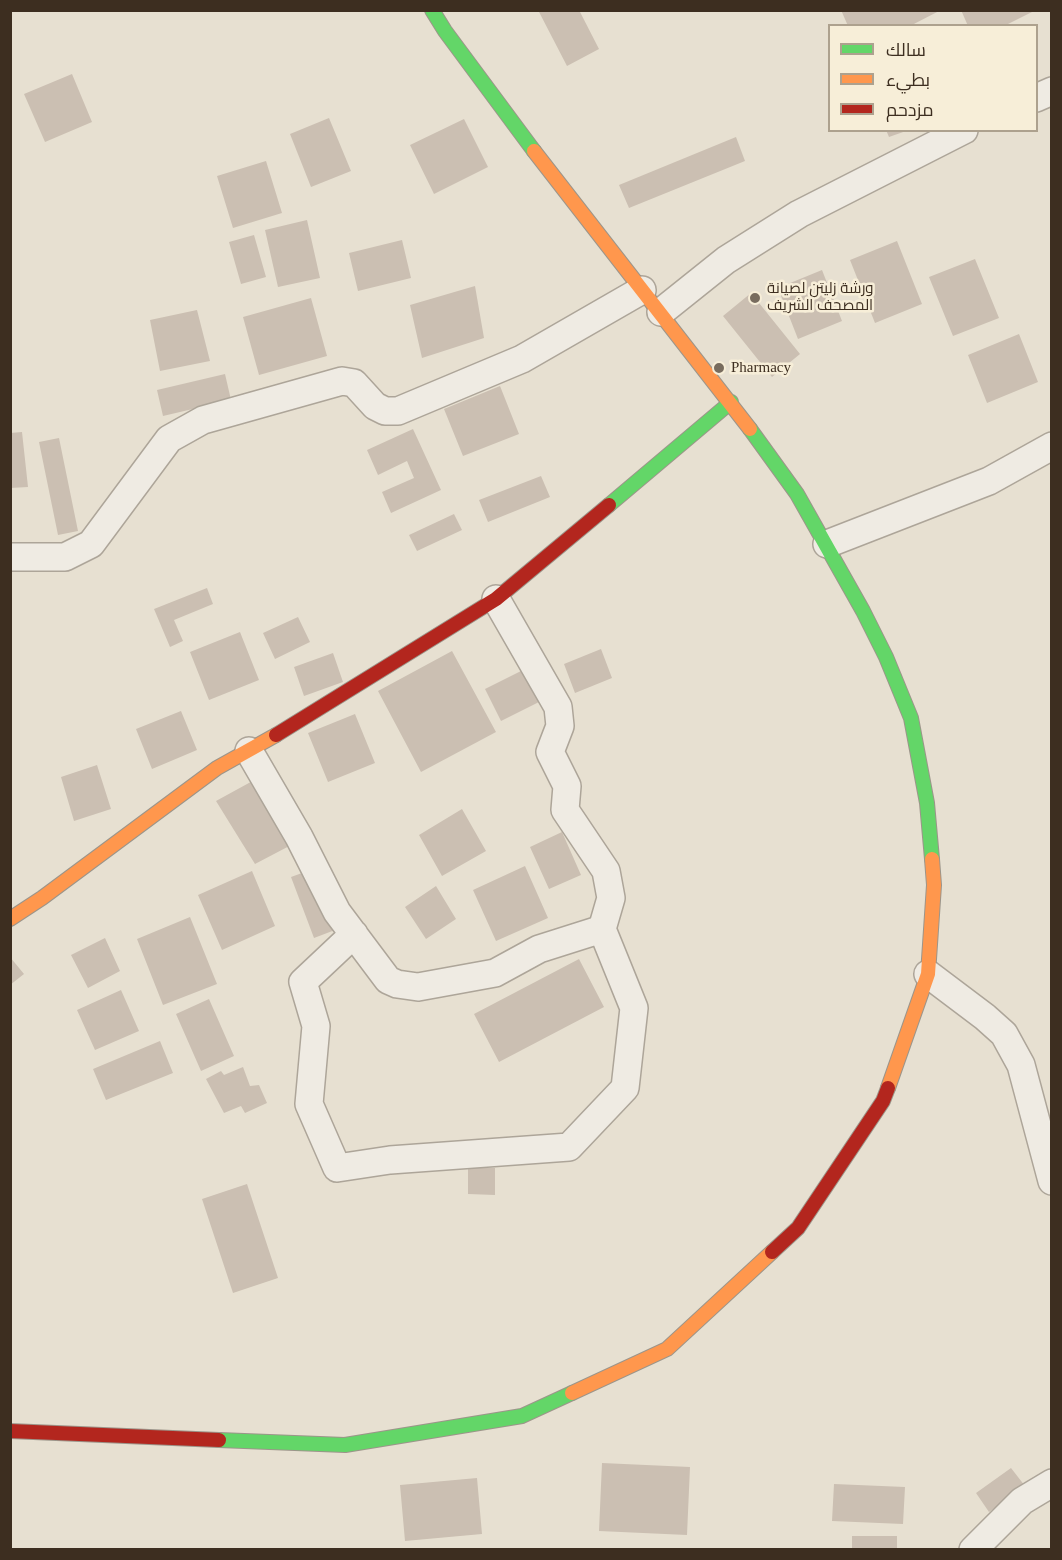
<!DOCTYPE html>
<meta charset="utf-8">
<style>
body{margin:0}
#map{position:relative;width:1062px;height:1560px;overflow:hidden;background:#e7e0d1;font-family:"Times New Roman",Cairo,serif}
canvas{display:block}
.frame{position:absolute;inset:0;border:12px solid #3d2e20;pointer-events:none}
.legend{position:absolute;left:828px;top:24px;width:210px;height:108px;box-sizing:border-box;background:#f7eed8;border:2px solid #ada18e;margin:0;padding:8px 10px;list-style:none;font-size:18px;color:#3d2e20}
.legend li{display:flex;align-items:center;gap:12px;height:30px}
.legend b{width:30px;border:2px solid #ada18e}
</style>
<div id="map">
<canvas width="1062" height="1560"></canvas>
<div class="frame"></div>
<ul class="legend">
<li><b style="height:8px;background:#63d668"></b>سالك</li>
<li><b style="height:8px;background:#ff974d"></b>بطيء</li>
<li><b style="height:8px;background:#b3261e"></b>مزدحم</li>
</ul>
</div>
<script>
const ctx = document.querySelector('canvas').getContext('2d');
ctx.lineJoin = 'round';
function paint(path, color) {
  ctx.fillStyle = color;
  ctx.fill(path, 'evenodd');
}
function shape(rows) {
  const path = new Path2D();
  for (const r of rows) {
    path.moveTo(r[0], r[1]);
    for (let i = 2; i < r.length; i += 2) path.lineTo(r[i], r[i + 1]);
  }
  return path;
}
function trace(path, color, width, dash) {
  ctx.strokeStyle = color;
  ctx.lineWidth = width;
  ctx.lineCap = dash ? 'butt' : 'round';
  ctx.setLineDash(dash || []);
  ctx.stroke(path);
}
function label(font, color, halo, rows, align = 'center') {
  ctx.font = font + ' "Times New Roman",Cairo,serif';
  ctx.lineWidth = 5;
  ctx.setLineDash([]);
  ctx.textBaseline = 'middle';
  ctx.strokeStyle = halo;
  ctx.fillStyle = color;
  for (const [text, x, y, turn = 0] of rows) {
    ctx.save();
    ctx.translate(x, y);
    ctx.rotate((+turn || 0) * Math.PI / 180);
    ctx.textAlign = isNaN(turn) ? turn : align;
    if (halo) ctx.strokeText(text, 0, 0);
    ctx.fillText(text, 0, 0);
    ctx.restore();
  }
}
const building = shape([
 [538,10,579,10,599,49,567,66],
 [841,10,941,10,910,26,848,26],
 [961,10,1036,10,1004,26,968,26],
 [72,74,92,122,45,142,24,94],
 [329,118,351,171,311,187,290,134],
 [464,119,488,167,434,194,410,145],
 [886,130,906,130,906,131,889,137],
 [736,137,745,161,629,208,619,185],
 [266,161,282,213,233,228,217,176],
 [307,220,320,278,278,287,265,230],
 [254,235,266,277,241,284,229,242],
 [402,240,411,278,358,291,349,253],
 [897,241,922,304,875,323,850,260],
 [975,259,999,318,953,336,929,277],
 [822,270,842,321,798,339,778,288],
 [475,286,484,338,422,358,410,305],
 [751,293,800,354,772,377,723,316],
 [311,298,327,356,259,375,243,317],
 [197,310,210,361,160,371,150,320],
 [1019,334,1038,382,987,403,968,355],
 [225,374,231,400,163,416,157,390],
 [500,386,519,434,463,456,444,409],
 [413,429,441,490,391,513,382,492,414,478,407,461,378,475,367,450],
 [22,432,28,487,10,488,10,433],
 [59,438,78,531,58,535,39,442],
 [541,476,550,497,488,522,479,500],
 [454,514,462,530,417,551,409,535],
 [207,588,213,604,174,620,183,641,170,647,154,609],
 [298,617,310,642,275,659,263,633],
 [240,632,259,680,209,700,190,652],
 [601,649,612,678,575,693,564,664],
 [452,651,496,732,421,772,378,691],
 [333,653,343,682,304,696,294,667],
 [525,669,541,701,501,721,485,689],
 [181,711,197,750,152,769,136,729],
 [355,714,375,763,328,782,308,733],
 [97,765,111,809,74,821,61,777],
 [258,778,295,843,255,864,216,801],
 [462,809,486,851,442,876,419,835],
 [562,832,581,875,549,889,530,847],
 [525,866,548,918,496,941,473,890],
 [313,869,335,930,314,938,291,877],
 [252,871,275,926,222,950,198,895],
 [436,886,456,919,426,939,405,907],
 [190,917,217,984,163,1005,137,939],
 [105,938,120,971,88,988,71,955],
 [10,957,24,974,10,985],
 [579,959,604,1007,499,1062,474,1014],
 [121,990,139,1031,95,1050,77,1010],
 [209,999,234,1056,201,1071,176,1014],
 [160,1041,173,1073,106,1100,93,1069],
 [243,1067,250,1086,259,1085,267,1103,245,1113,241,1106,224,1113,206,1079,221,1071,224,1075],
 [468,1168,495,1168,495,1195,468,1194],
 [247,1184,278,1278,233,1293,202,1199],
 [602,1463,690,1467,687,1535,599,1531],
 [1011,1468,1025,1486,989,1512,976,1493],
 [477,1478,482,1534,405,1541,400,1485],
 [834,1484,905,1487,903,1524,832,1521],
 [852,1536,897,1536,897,1550,852,1550]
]);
const street = shape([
 [1036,98,1052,91],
 [661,312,726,260,799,214,964,130],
 [827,544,989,481,1052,446],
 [10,557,65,557,91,544,169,439,203,420,342,381,354,383,375,406,385,411,398,411,522,359,642,290],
 [249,751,299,837,337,912,388,980,397,984,418,987,495,973,539,949,602,929,611,898,606,871,565,810,567,786,550,752,560,726,558,707,496,599],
 [354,934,303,982,316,1026,309,1104,337,1168,390,1160,569,1147,625,1088,634,1008,602,929],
 [928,974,985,1017,1004,1034,1021,1065,1052,1181],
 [973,1550,1022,1501,1052,1483]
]);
const fast = shape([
 [432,10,445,31,534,151],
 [750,429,797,494,863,611,886,657,911,718,927,803,932,859],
 [609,505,731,402],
 [219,1440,345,1445,522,1416,572,1393]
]);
const slow = shape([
 [534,151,750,429],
 [10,919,42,898,217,768,276,735],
 [888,1088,928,974,934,885,932,859],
 [572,1393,667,1349,772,1252]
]);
const jam = shape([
 [276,735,496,599,609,505],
 [772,1252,798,1228,883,1101,888,1088],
 [10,1431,219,1440]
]);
const markers = [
 [755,298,6,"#786c5e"],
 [719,368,6,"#786c5e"]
];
const poiNames = [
 ["ورشة زليتن لصيانة",767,289],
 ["المصحف الشريف",767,306],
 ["Pharmacy",731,368]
];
paint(building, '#cbbfb2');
trace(street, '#ada599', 30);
trace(fast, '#9c958a', 16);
trace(slow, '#9c958a', 16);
trace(jam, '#9c958a', 16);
trace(street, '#efebe3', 27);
trace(fast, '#63d668', 14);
trace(slow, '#ff974d', 14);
trace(jam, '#b3261e', 14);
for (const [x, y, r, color] of markers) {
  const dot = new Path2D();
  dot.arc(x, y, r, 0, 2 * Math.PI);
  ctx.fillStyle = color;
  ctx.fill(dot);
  trace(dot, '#f7eed8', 2);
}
label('15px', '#3d2e20', '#f7eed8', poiNames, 'left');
</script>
